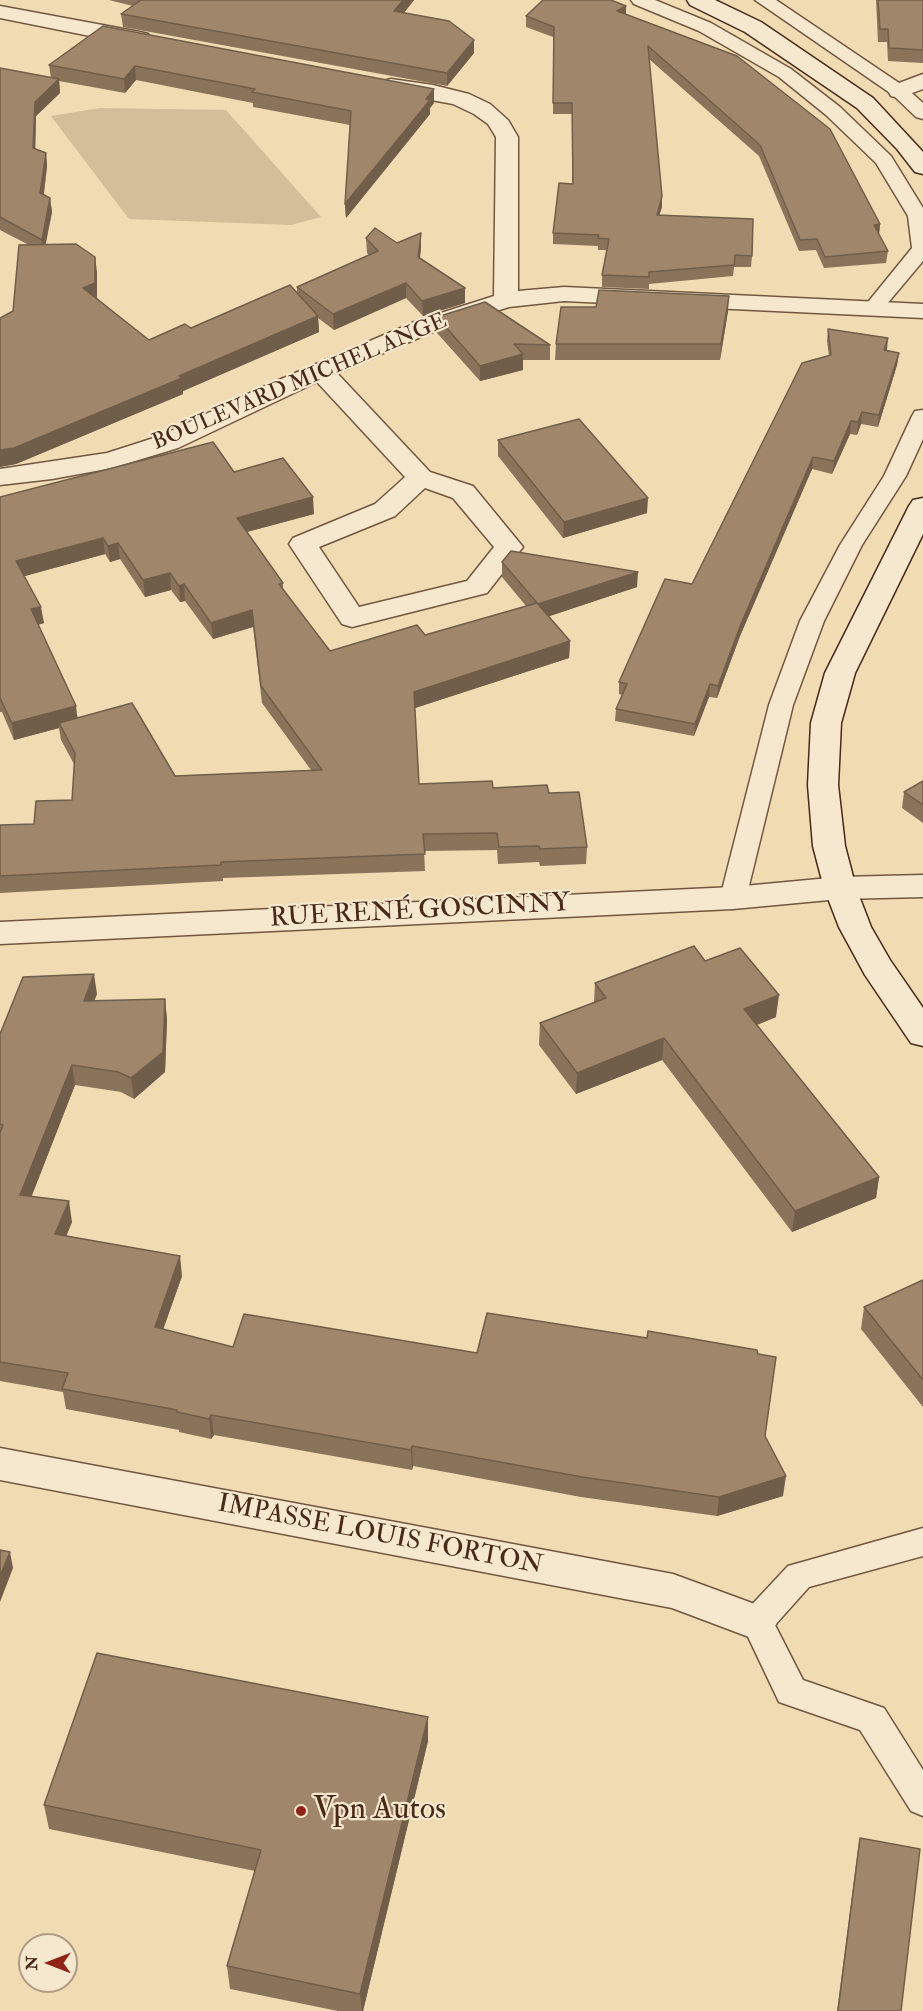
<!DOCTYPE html>
<meta charset="utf-8">
<style>
body{margin:0}
#map{position:relative;width:923px;height:2011px;overflow:hidden;background:#f0dbb3;font-family:"IM FELL Double Pica",serif}
canvas{display:block}
.north{position:absolute;left:18px;top:1933px;width:60px;height:60px;box-sizing:border-box;background:#f5e8ce;border:2px solid #b09c86;border-radius:50%;rotate:270deg;font-size:16px;font-weight:700;line-height:24px;text-align:center;color:#49291a}
.north::after{content:'';display:block;margin:auto;width:21px;height:27px;background:#8f2418;clip-path:polygon(50% 0,100% 100%,50% 72%,0 100%)}
</style>
<div id="map">
<canvas width="923" height="2011"></canvas>
<div class="north">N</div>
</div>
<script>
const ctx = document.querySelector('canvas').getContext('2d');
ctx.lineJoin = 'round';
function paint(path, color) {
  ctx.fillStyle = color;
  ctx.fill(path, 'evenodd');
}
function shape(rows) {
  const path = new Path2D();
  for (const r of rows) {
    path.moveTo(r[0], r[1]);
    for (let i = 2; i < r.length; i += 2) path.lineTo(r[i], r[i + 1]);
  }
  return path;
}
function trace(path, color, width, dash) {
  ctx.strokeStyle = color;
  ctx.lineWidth = width;
  ctx.lineCap = dash ? 'butt' : 'round';
  ctx.setLineDash(dash || []);
  ctx.stroke(path);
}
function label(font, color, halo, rows, align = 'center') {
  ctx.font = font + ' "IM FELL Double Pica",serif';
  ctx.lineWidth = 4.5;
  ctx.setLineDash([]);
  ctx.textBaseline = 'middle';
  ctx.strokeStyle = halo;
  ctx.fillStyle = color;
  for (const [text, x, y, turn = 0] of rows) {
    ctx.save();
    ctx.translate(x, y);
    ctx.rotate((+turn || 0) * Math.PI / 180);
    ctx.textAlign = isNaN(turn) ? turn : align;
    if (halo) ctx.strokeText(text, 0, 0);
    ctx.fillText(text, 0, 0);
    ctx.restore();
  }
}
const green = shape([
 [100,108,226,110,321,217,291,225,129,219,51,116]
]);
const lane = shape([
 [631,0,655,0,711,23,791,69,840,107,891,156,923,208,923,261,881,311,874,313,867,311,864,307,912,248,908,216,876,163,826,115,779,77,699,31,634,4,631,0],
 [755,0,776,0,905,87,923,103,923,119,916,117,893,95,755,0],
 [923,410,923,439,906,476,862,545,824,621,793,705,746,898,742,904,733,907,724,904,720,898,769,705,800,621,840,545,884,476,912,416,915,411,923,410],
 [923,1528,923,1556,809,1587,775,1625,803,1680,884,1708,923,1770,923,1816,911,1811,860,1730,779,1702,741,1622,745,1612,788,1566,923,1528]
]);
const street = shape([
 [0,6,140,32,148,34,151,39,148,44,140,46,0,18,0,6],
 [923,74,923,89,899,98,891,96,888,91,891,86,923,74],
 [391,79,433,85,469,94,490,104,508,120,518,137,518,291,564,287,923,304,923,318,564,301,509,307,437,330,337,373,430,472,473,486,523,547,487,593,352,627,342,624,289,544,293,538,375,504,405,477,317,382,178,448,112,468,52,479,0,485,0,469,107,453,160,436,258,389,419,320,494,296,496,137,488,124,474,114,453,104,383,91,380,86,383,81,391,79],
 [425,488,453,498,494,547,467,581,359,607,319,547,395,516,425,488],
 [923,875,923,897,840,899,733,909,0,944,0,922,733,887,840,877,923,875],
 [0,1448,673,1574,771,1610,777,1622,771,1634,757,1640,672,1608,0,1480,0,1448]
]);
const secondary = shape([
 [687,0,715,0,761,22,873,98,923,152,923,174,915,172,897,149,857,108,745,32,690,5,687,0],
 [923,498,923,534,855,673,841,723,838,785,845,846,856,888,871,927,890,960,923,1008,923,1046,911,1043,865,975,839,927,824,888,813,846,808,785,811,723,825,673,909,506,913,500,923,498]
]);
const wall = shape([
 [109,0,414,0,404,13,474,53,447,86,123,27,121,14,133,6],
 [876,0,923,0,923,63,888,61,887,42,878,42],
 [626,14,880,224,879,234,888,251,886,263,824,268,816,250,799,251,759,156,649,59,662,207,659,215,752,256,751,267,734,267,733,276,649,284,649,289,602,287,602,275,607,250,598,250,598,246,553,244,553,233,572,184,572,114,553,114,553,37,526,27,526,16],
 [103,26,434,103,430,108,430,114,346,218,345,204,350,125,253,107,253,103,136,80,125,93,59,81,60,93,36,116,35,149,46,153,47,166,44,194,50,198,52,212,45,245,97,272,97,298,149,340,191,328,297,293,297,287,369,255,367,253,366,238,397,243,421,248,420,258,465,303,423,316,406,298,334,330,318,318,319,332,183,391,183,394,16,464,0,467,0,318,13,311,29,245,0,230,0,68,51,78,49,65],
 [596,307,728,311,720,360,555,360,556,344],
 [437,317,550,345,550,360,523,360,523,370,480,381,437,333],
 [828,329,887,350,899,353,897,365,878,427,861,424,857,435,850,434,832,474,812,469,740,636,717,698,709,697,694,736,615,721,616,709,622,695,619,694,619,682,692,584,829,356,827,341],
 [498,440,647,513,563,538,498,456],
 [234,472,314,514,247,532,283,583,283,589,330,651,425,635,526,606,502,577,502,562,637,587,549,616,570,641,569,658,415,708,419,784,549,793,587,847,586,864,540,866,539,862,498,864,497,850,424,851,425,871,223,878,223,881,0,893,0,825,34,824,72,800,74,764,61,740,59,728,14,740,2,712,0,712,0,497],
 [105,554,110,562,120,559,145,597,171,590,180,602,185,601,213,639,253,627,262,703,311,770,175,776,78,718,38,625,44,623,24,576],
 [923,781,923,823,902,808,904,792],
 [705,961,776,1017,757,1025,879,1177,876,1198,792,1232,662,1060,576,1094,539,1045,540,1023,594,1002,595,983],
 [97,994,94,1001,165,999,167,1020,165,1072,134,1099,121,1092,75,1085,31,1197,72,1222,66,1236,182,1276,163,1329,233,1347,765,1436,783,1496,717,1516,581,1497,413,1466,412,1470,214,1435,211,1439,179,1432,179,1430,66,1409,63,1392,0,1381,0,1034],
 [923,1280,923,1407,861,1329,864,1307],
 [428,1717,428,1741,363,2011,338,2011,230,1989,227,1966,255,1871,49,1829,44,1805],
 [860,1838,901,2011,837,2011,858,1849]
]);
const shadedWall = shape([
 [403,0,414,0,395,24,394,11],
 [626,6,626,16,617,11],
 [474,40,474,53,447,86,447,73],
 [135,66,136,80,125,93,124,79],
 [59,79,60,93,36,116,35,161,33,148,35,102],
 [434,89,434,103,430,108,430,114,346,218,345,204],
 [46,153,47,166,42,206,40,193],
 [662,196,662,207,656,226,657,215],
 [50,198,52,212,44,253,42,240],
 [880,224,879,235,874,225],
 [421,233,421,248,418,272,418,257],
 [95,257,97,272,97,298,83,288],
 [406,283,406,298,334,330,333,314],
 [465,288,465,303,423,316,422,301],
 [729,296,728,311,720,360,721,344],
 [318,316,319,332,183,391,183,394,16,464,0,467,0,450,179,376],
 [888,338,887,350,884,350],
 [899,353,897,365,878,427,879,415],
 [523,354,523,370,480,381,480,366],
 [862,412,861,424,857,435,858,422],
 [851,421,850,434,832,474,834,461],
 [813,457,812,469,740,636,717,698,718,686,741,624],
 [313,497,314,514,239,534,237,518],
 [648,498,647,513,563,538,564,522],
 [103,538,105,554,18,578,16,561],
 [118,543,120,559,110,562,108,546],
 [638,572,637,587,538,620,538,604],
 [170,573,171,590,145,597,143,580],
 [184,584,185,601,180,602,179,586],
 [41,607,44,623,33,626,31,609],
 [252,610,253,627,213,639,211,623],
 [570,641,569,658,415,708,414,692],
 [710,684,709,697,694,736,695,724],
 [76,706,78,723,59,723,59,728,14,740,12,723],
 [94,974,97,994,86,1022,84,1001],
 [779,995,776,1017,742,1031,744,1009],
 [165,999,167,1020,165,1072,134,1099,131,1078],
 [664,1038,662,1060,576,1094,577,1073],
 [72,1065,75,1085,24,1216,20,1195],
 [879,1177,876,1198,792,1232,795,1211],
 [69,1201,72,1222,59,1254,55,1234],
 [180,1256,182,1276,157,1347,155,1327],
 [211,1415,214,1435,211,1439,209,1419],
 [412,1446,413,1466,412,1470,411,1450],
 [786,1476,783,1496,717,1516,719,1497],
 [10,1552,13,1568,0,1602,0,1576],
 [428,1717,428,1741,363,2011,362,2011,360,1994]
]);
const building = shape([
 [141,0,403,0,394,11,449,21,474,40,447,73,121,14,141,0],
 [543,0,611,0,626,6,617,11,737,56,830,129,880,224,874,225,888,251,825,257,817,239,800,240,760,145,648,46,662,196,657,215,753,219,752,256,735,255,734,265,649,272,649,277,602,275,609,239,598,238,599,235,553,233,559,183,573,184,572,103,553,103,554,27,526,16,543,0],
 [878,0,923,0,923,50,889,48,888,29,880,29,878,0],
 [103,26,434,89,426,99,430,100,345,204,351,111,252,92,255,89,135,66,124,79,49,65,103,26],
 [0,68,59,79,35,102,33,148,46,153,40,193,50,198,42,240,0,217,0,68],
 [375,228,397,243,421,233,418,257,465,288,422,301,406,283,333,314,297,287,378,251,366,238,375,228],
 [76,244,95,257,95,283,83,288,149,340,185,324,191,328,290,285,318,316,179,376,182,378,14,448,0,450,0,318,13,311,19,245,76,244],
 [599,290,729,296,721,344,556,344,561,307,596,307,599,290],
 [485,302,550,345,514,344,523,354,480,366,437,317,485,302],
 [828,329,888,338,884,350,899,353,879,415,862,412,858,422,851,421,834,461,813,457,741,624,718,686,710,684,695,724,616,709,627,684,619,682,665,579,692,584,802,363,831,355,828,329],
 [579,419,648,498,564,522,498,440,579,419],
 [213,442,234,472,283,458,313,497,237,518,283,583,279,584,330,651,417,625,425,635,537,603,570,641,414,692,419,784,492,781,493,788,547,785,549,793,579,792,587,847,540,849,539,846,499,847,497,833,423,834,425,854,221,862,221,865,0,876,0,825,34,824,36,801,72,800,75,753,59,723,132,703,175,776,322,770,261,686,252,610,211,623,184,584,179,586,170,573,143,580,118,543,108,546,103,538,16,561,41,607,31,609,76,706,12,723,0,698,0,497,213,442],
 [511,551,638,572,538,604,502,562,511,551],
 [923,781,923,805,904,792,923,781],
 [694,946,705,961,740,948,779,995,744,1009,879,1177,795,1211,664,1038,577,1073,540,1023,606,998,595,983,694,946],
 [94,974,84,1001,165,999,163,1052,131,1078,118,1072,72,1065,20,1195,69,1201,55,1234,180,1256,155,1327,233,1347,244,1314,477,1353,487,1313,647,1338,648,1331,757,1350,758,1354,776,1357,765,1436,786,1476,719,1497,582,1477,412,1446,411,1450,211,1415,209,1419,177,1412,177,1410,62,1389,68,1373,0,1362,0,1133,3,1125,0,1124,0,1034,23,977,94,974],
 [923,1280,923,1380,864,1307,923,1280],
 [0,1550,10,1552,0,1576,0,1550],
 [97,1653,428,1717,360,1994,227,1966,261,1850,44,1805,97,1653],
 [860,1838,920,1849,901,2011,838,2011,860,1838]
]);
const markers = [
 [301,1811,6,"#8f2418"]
];
const farStreetnames = [
 ["BOULEVARD MICHEL ANGE",300,383,-23]
];
const streetNames = [
 ["RUE RENÉ GOSCINNY",420,912,-3],
 ["IMPASSE LOUIS FORTON",380,1536,11]
];
const nearPoinames = [
 ["Vpn Autos",313,1811]
];
paint(green, '#d4bd99');
trace(lane, '#735640', 3);
trace(street, '#735640', 3);
trace(secondary, '#49291a', 3);
paint(lane, '#f5e8ce');
paint(street, '#f5e8ce');
paint(secondary, '#f5e8ce');
paint(wall, '#8a735b');
paint(shadedWall, '#705e4a');
paint(building, '#a0866a');
trace(building, '#705e4a', 1.5);
for (const [x, y, r, color] of markers) {
  const dot = new Path2D();
  dot.arc(x, y, r, 0, 2 * Math.PI);
  ctx.fillStyle = color;
  ctx.fill(dot);
  trace(dot, '#f5e8ce', 2);
}
label('22px', '#49291a', '#f5e8ce', farStreetnames);
label('26px', '#49291a', '#f5e8ce', streetNames);
label('32px', '#49291a', '#f5e8ce', nearPoinames, 'left');
</script>
